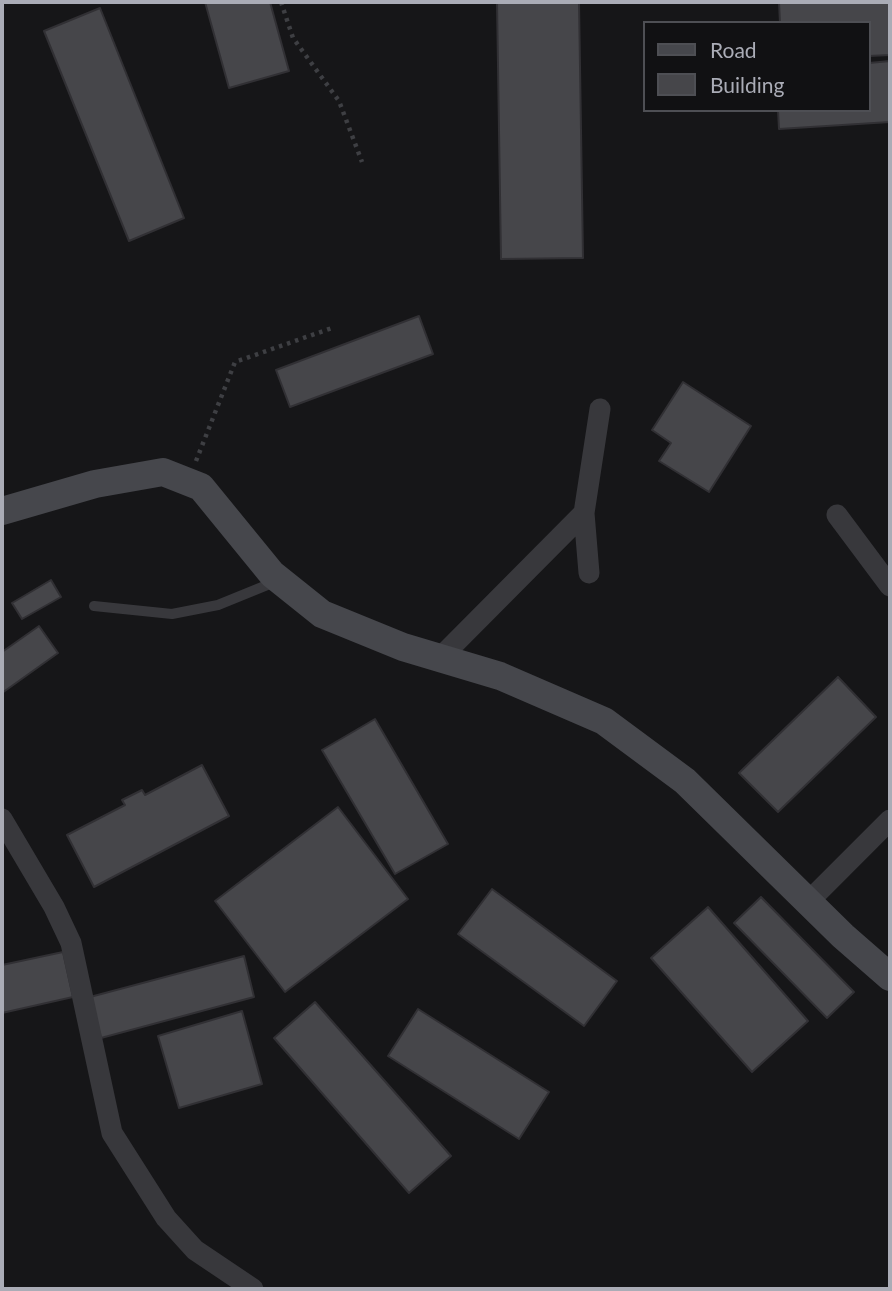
<!DOCTYPE html>
<style>
body{margin:0}
#map{position:relative;width:892px;height:1291px;overflow:hidden;background:#161618;font-family:Lato,sans-serif}
canvas{display:block}
.frame{position:absolute;inset:0;border:4px solid #aaacb6;pointer-events:none}
.legend{position:absolute;left:643px;top:21px;width:228px;height:91px;box-sizing:border-box;background:#111113;border:2px solid #4e4f54;margin:0;padding:9px 12px;list-style:none;font-size:21px;color:#aaacb6}
.legend li{display:flex;align-items:center;gap:14px;height:35px}
.legend b{width:35px;border:2px solid #4e4f54}
</style>
<div id="map">
<canvas width="892" height="1291"></canvas>
<div class="frame"></div>
<ul class="legend">
<li><b style="height:9px;background:#46474c"></b>Road</li>
<li><b style="height:19px;background:#46464a"></b>Building</li>
</ul>
</div>
<script>
const ctx = document.querySelector('canvas').getContext('2d');
ctx.lineJoin = 'round';
function paint(path, color) {
  ctx.fillStyle = color;
  ctx.fill(path, 'evenodd');
}
function shape(rows) {
  const path = new Path2D();
  for (const r of rows) {
    path.moveTo(r[0], r[1]);
    for (let i = 2; i < r.length; i += 2) path.lineTo(r[i], r[i + 1]);
  }
  return path;
}
function trace(path, color, width, dash) {
  ctx.strokeStyle = color;
  ctx.lineWidth = width;
  ctx.lineCap = dash ? 'butt' : 'round';
  ctx.setLineDash(dash || []);
  ctx.stroke(path);
}
const building = shape([
 [205,2,270,2,289,71,229,88,205,2],
 [497,2,579,2,583,258,501,259,497,2],
 [779,2,890,2,890,55,869,56,869,23,780,23,779,2],
 [100,8,184,218,129,241,44,31,100,8],
 [890,61,890,122,779,129,778,110,869,110,869,63,890,61],
 [419,316,433,354,290,407,276,370,419,316],
 [683,382,751,426,709,492,659,461,671,443,652,430,683,382],
 [51,580,61,597,22,619,12,603,51,580],
 [39,626,58,653,2,693,2,652,39,626],
 [838,677,876,717,778,812,739,773,838,677],
 [375,719,448,844,395,874,322,750,375,719],
 [202,765,229,816,94,887,67,835,125,805,122,800,142,790,145,795,202,765],
 [338,807,408,899,285,992,215,901,338,807],
 [492,889,617,981,584,1026,458,934,492,889],
 [761,897,854,992,827,1018,734,923,761,897],
 [708,907,808,1021,752,1072,651,958,708,907],
 [63,952,73,997,2,1013,2,965,63,952],
 [244,956,254,997,101,1038,90,997,244,956],
 [315,1002,451,1156,409,1193,274,1038,315,1002],
 [418,1009,549,1092,519,1139,388,1056,418,1009],
 [242,1011,262,1084,179,1108,158,1036,242,1011]
]);
const path = shape([
 [281,2,293,38,339,101,362,162],
 [196,461,235,362,332,328]
]);
const lane = shape([
 [94,606,172,614,218,605,277,581]
]);
const street = shape([
 [584,513,589,573],
 [837,515,890,586],
 [440,658,584,513,600,409],
 [2,819,54,907,71,943,112,1133,166,1218,195,1250,253,1289],
 [808,902,890,820]
]);
const secondary = shape([
 [2,511,95,484,163,472,201,487,272,574,322,614,403,647,500,676,604,721,685,781,843,936,890,977]
]);
paint(building, '#46464a');
trace(building, '#313034', 2);
trace(path, '#3e3f43', 4.5, [3.5, 5]);
trace(lane, '#38383c', 10);
trace(street, '#38383c', 21);
trace(secondary, '#46474c', 28);
</script>
